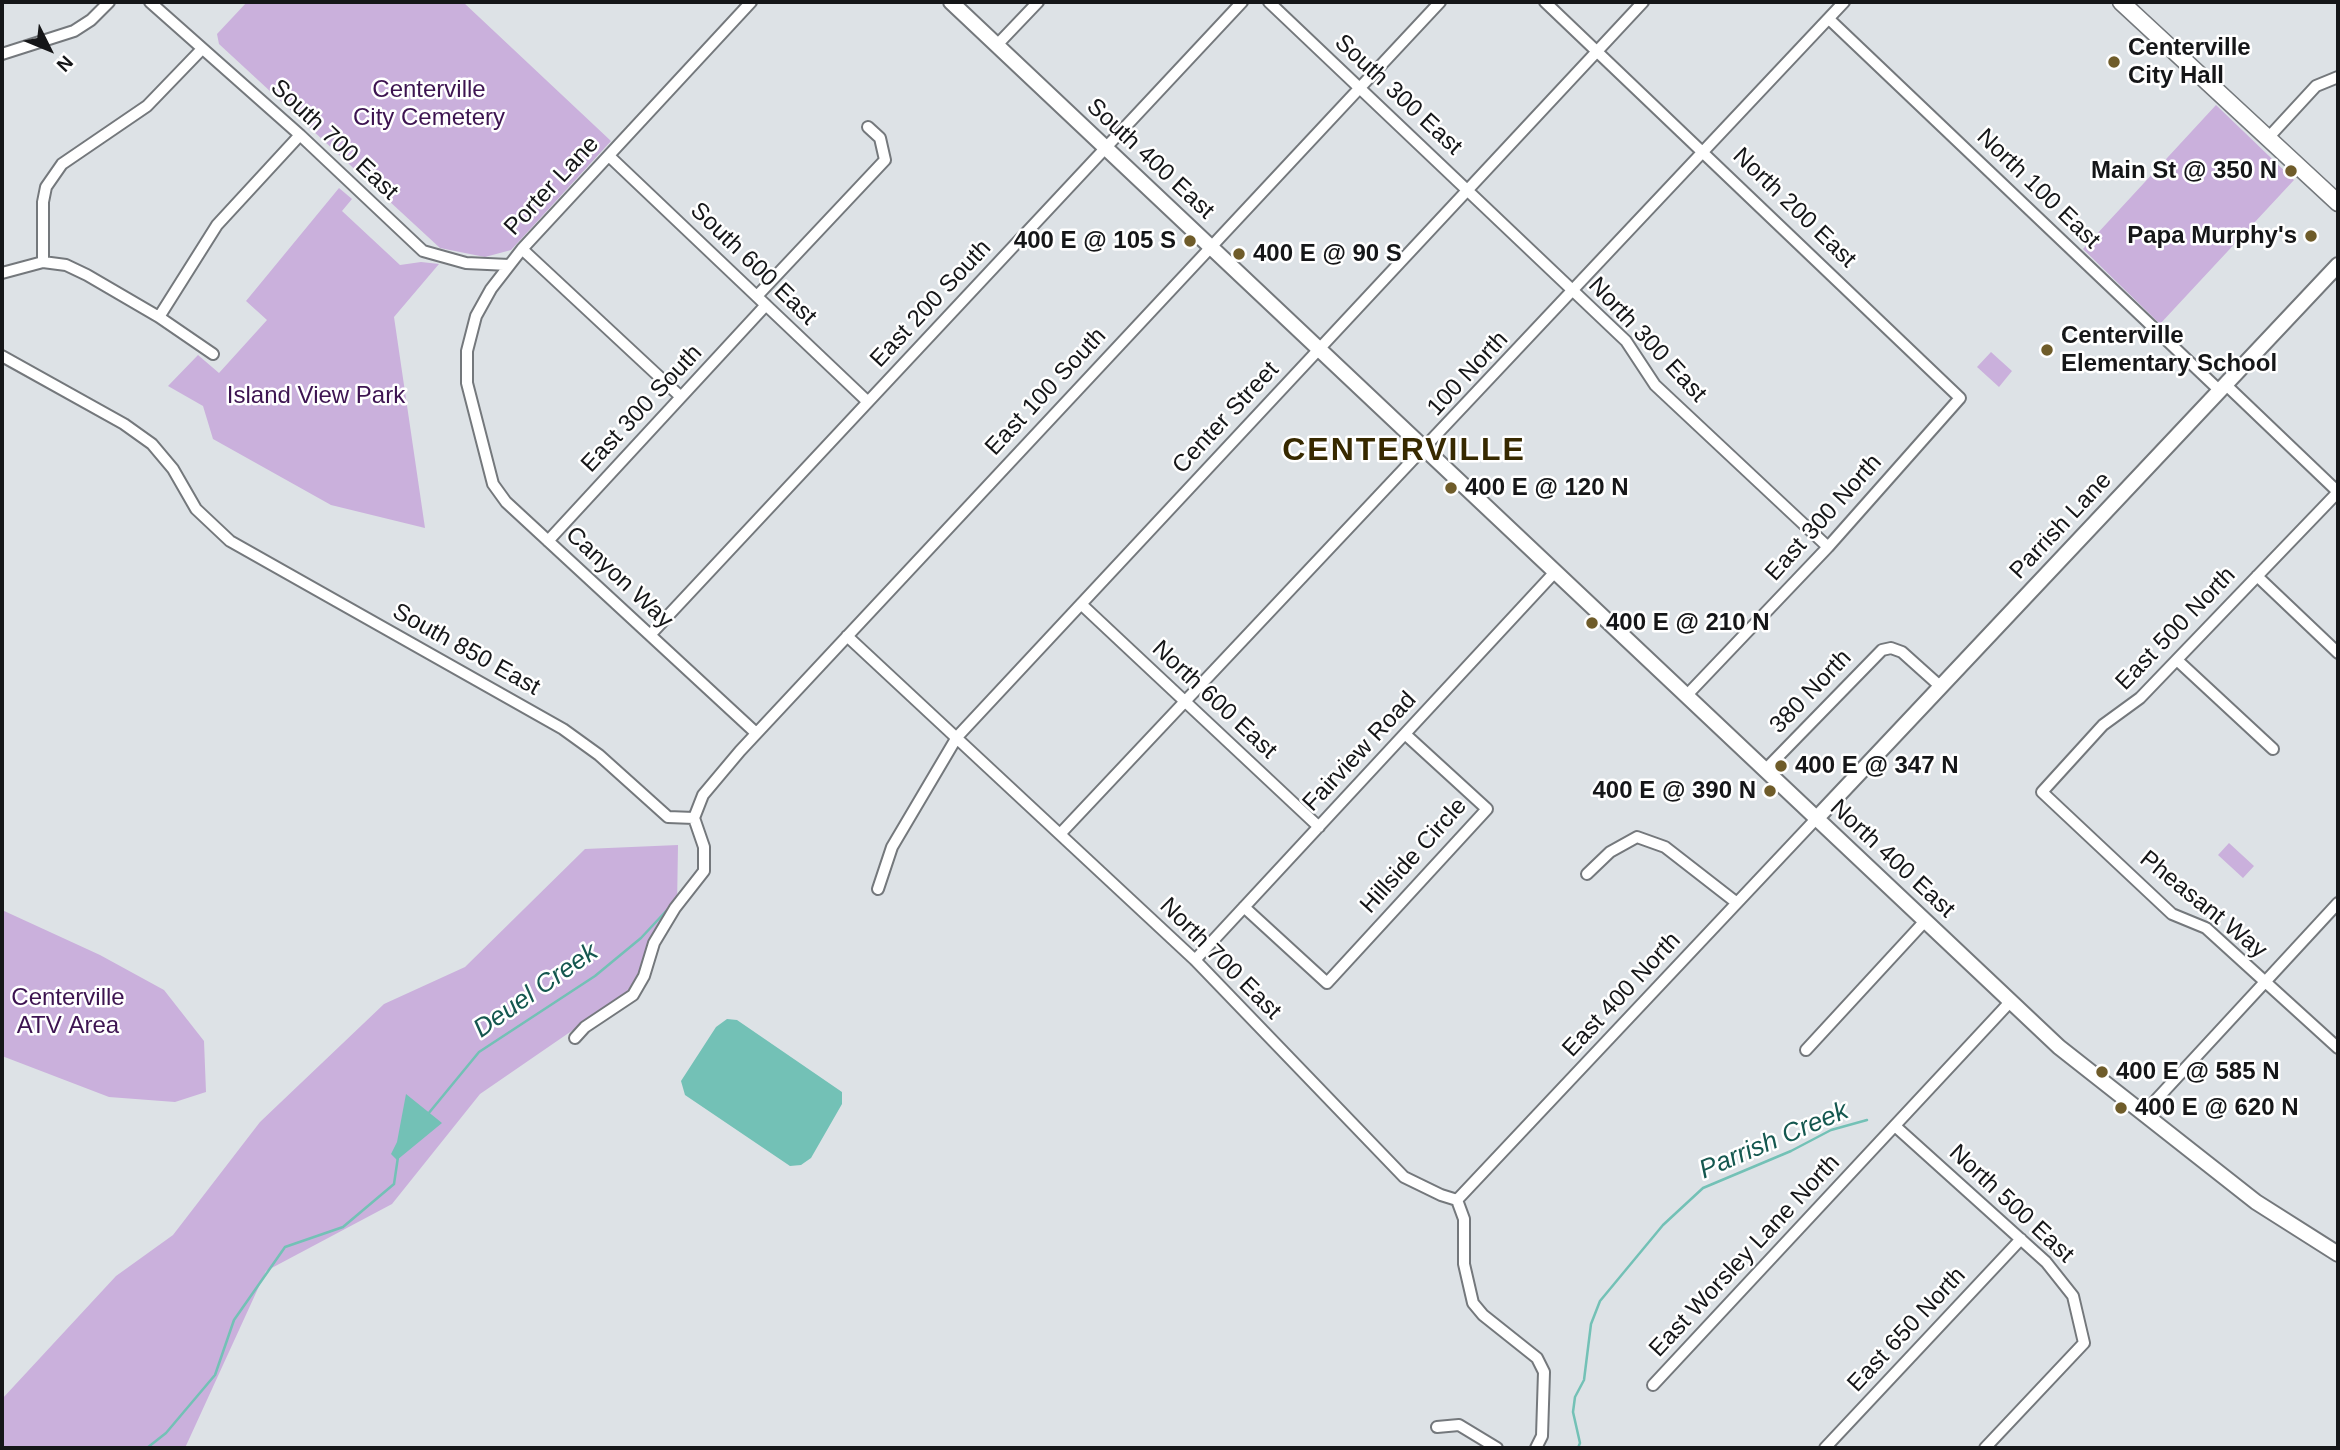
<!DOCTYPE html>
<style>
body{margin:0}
#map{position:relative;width:2340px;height:1450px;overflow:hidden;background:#dde2e6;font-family:Helvetica,sans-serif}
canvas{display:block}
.frame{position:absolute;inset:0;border:4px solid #151618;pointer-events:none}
.north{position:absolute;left:14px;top:14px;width:70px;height:70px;-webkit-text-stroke:5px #fff;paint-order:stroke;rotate:133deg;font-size:19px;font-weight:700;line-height:28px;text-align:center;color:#151618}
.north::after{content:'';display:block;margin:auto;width:24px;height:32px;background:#151618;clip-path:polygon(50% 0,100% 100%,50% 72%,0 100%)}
</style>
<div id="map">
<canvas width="2340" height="1450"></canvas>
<div class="frame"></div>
<div class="north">N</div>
</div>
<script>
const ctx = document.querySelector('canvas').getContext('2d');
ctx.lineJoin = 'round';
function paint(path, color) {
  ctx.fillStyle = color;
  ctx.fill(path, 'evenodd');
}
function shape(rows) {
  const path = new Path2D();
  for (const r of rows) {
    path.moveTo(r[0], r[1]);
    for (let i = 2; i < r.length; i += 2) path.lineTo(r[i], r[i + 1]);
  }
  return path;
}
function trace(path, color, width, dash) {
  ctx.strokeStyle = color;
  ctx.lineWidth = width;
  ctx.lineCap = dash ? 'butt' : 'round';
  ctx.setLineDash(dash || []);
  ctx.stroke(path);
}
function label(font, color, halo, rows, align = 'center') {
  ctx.font = font + ' Helvetica,sans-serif';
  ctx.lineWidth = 5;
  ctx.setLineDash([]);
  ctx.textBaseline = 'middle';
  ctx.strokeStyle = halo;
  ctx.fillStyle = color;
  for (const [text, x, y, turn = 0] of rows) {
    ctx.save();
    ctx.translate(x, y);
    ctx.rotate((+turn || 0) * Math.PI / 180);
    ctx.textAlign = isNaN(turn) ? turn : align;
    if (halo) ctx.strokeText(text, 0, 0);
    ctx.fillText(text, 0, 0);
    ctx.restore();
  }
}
const green = shape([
 [247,2,463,2,611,141,511,250,485,257,440,248,219,44,217,34],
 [2216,105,2294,180,2160,324,2083,249],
 [339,188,352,199,342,211,400,265,421,262,439,264,394,317,425,528,331,505,213,439,203,406,168,386,198,355,219,373,267,320,246,301],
 [1991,352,2012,371,1999,387,1977,367],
 [2229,843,2254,866,2243,878,2218,855],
 [678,845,677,907,637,986,480,1094,392,1204,266,1271,185,1448,2,1448,2,1399,116,1276,173,1235,260,1122,384,1004,465,967,585,849],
 [2,910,100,955,164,990,204,1041,206,1092,175,1102,109,1097,2,1056]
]);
const water = shape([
 [727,1019,737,1020,842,1092,842,1104,811,1158,801,1165,790,1166,685,1095,681,1081,716,1027],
 [406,1094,442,1123,397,1160,391,1154,397,1142]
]);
const stream = shape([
 [428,1114,479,1052,595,976,641,938,668,909],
 [147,1448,166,1433,215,1375,234,1320,285,1247,343,1227,394,1184,398,1157],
 [1578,1448,1580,1443,1573,1412,1575,1397,1584,1380,1591,1324,1600,1301,1663,1225,1703,1188,1791,1151,1831,1130,1867,1120]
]);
const minor = shape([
 [150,2,300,135,423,251,466,263,509,265],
 [751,2,522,249,491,289,476,316,467,351,467,383,493,484,506,502,756,733],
 [1269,2,1626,341,1655,385,1828,547],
 [1545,2,1960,398,1828,547,1687,695],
 [1829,19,2219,390],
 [996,46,1038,2],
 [2,54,74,31,91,20,109,2],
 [2268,138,2316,86,2338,77],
 [609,156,868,402],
 [522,249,681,397],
 [43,262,66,265,87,275,159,317,213,354],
 [2,273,43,262,43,202,46,187,62,164,147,106,202,49],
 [757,296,885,160,880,138,868,127],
 [159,317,217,225,300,135],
 [2,356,124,424,152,444,173,469,196,509,230,541,563,729,599,755,668,817,694,818],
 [2225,384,2338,492],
 [2338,492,2140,698,2103,725,2042,792,2172,914,2206,928,2338,1048],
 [548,541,766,305],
 [2257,576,2338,653],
 [1081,604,1319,827],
 [650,635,1242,2],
 [847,636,1195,960,1404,1177,1441,1195,1457,1200],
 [2177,660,2273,749],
 [1765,770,1882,650,1891,648,1902,652,1941,687],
 [694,818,703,795,740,751,1440,2],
 [1061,833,1844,2],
 [1587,874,1610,852,1637,837,1665,847,1737,903],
 [878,889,892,847,957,737,1643,2],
 [1244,907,1327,983,1487,809,1405,734],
 [1195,960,1555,572],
 [575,1038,585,1027,633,995,644,976,654,943,675,908,704,871,704,847,694,818],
 [1806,1050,1925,921],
 [2143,1114,2338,903],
 [1895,1126,2046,1262,2073,1296,2084,1343,1985,1448],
 [1457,1200,1816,819],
 [1457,1200,1464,1219,1464,1264,1473,1303,1483,1315,1537,1358,1544,1372,1542,1436,1536,1448],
 [1653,1385,2010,1002],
 [1437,1427,1459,1425,1497,1448],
 [1825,1448,2021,1239]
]);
const tertiary = shape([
 [951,2,2059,1047,2256,1202,2338,1254],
 [1816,819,2338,265]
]);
const secondary = shape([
 [2121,2,2338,203]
]);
const markers = [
 [2114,62,7,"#6f5c2a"],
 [2291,171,7,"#6f5c2a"],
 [2311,236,7,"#6f5c2a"],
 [1190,241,7,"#6f5c2a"],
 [1239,254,7,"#6f5c2a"],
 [2047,350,7,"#6f5c2a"],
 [1451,488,7,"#6f5c2a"],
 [1592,623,7,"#6f5c2a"],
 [1781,766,7,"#6f5c2a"],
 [1770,791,7,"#6f5c2a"],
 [2102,1072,7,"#6f5c2a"],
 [2121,1108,7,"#6f5c2a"]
];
const poiNames = [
 ["Centerville",2128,48],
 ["City Hall",2128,76],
 ["Main St @ 350 N",2277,171,"right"],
 ["Papa Murphy's",2297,236,"right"],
 ["400 E @ 105 S",1176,241,"right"],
 ["400 E @ 90 S",1253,254],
 ["Centerville",2061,336],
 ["Elementary School",2061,364],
 ["400 E @ 120 N",1465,488],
 ["400 E @ 210 N",1606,623],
 ["400 E @ 347 N",1795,766],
 ["400 E @ 390 N",1756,791,"right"],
 ["400 E @ 585 N",2116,1072],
 ["400 E @ 620 N",2135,1108]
];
const parkNames = [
 ["Centerville",429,90],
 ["City Cemetery",429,118],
 ["Island View Park",316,396],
 ["Centerville",68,998],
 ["ATV Area",68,1026]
];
const streetNames = [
 ["South 300 East",1398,95,43],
 ["South 700 East",334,140,43],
 ["South 400 East",1150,159,43],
 ["Porter Lane",552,186,-47],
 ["North 100 East",2038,189,44],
 ["North 200 East",1794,208,44],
 ["South 600 East",753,264,44],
 ["East 200 South",931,304,-47],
 ["North 300 East",1647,340,47],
 ["100 North",1468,374,-47],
 ["East 100 South",1046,392,-47],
 ["East 300 South",642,409,-47],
 ["Center Street",1226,418,-47],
 ["East 300 North",1824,518,-48],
 ["Parrish Lane",2061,526,-47],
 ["Canyon Way",619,578,43],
 ["East 500 North",2176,629,-46],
 ["South 850 East",466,650,29],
 ["380 North",1811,692,-46],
 ["North 600 East",1214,700,43],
 ["Fairview Road",1360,752,-47],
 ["Hillside Circle",1414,856,-48],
 ["North 400 East",1892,859,43],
 ["Pheasant Way",2203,905,39],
 ["North 700 East",1220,959,45],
 ["East 400 North",1622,995,-47],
 ["North 500 East",2011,1204,43],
 ["East Worsley Lane North",1745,1256,-47],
 ["East 650 North",1907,1330,-47]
];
const waterNames = [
 ["Deuel Creek",536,991,-35],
 ["Parrish Creek",1774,1141,-23]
];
const districtNames = [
 ["CENTERVILLE",1404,451]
];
paint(green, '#cab0dc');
paint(water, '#73c1b6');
trace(stream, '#73c1b6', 2.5);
trace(minor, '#74787c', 14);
trace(tertiary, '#74787c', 18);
trace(secondary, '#74787c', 19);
trace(minor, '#fff', 10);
trace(tertiary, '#fff', 14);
trace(secondary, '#fff', 16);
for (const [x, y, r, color] of markers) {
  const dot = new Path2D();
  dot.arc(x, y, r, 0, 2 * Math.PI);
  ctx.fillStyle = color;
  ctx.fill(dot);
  trace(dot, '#fff', 2.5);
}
label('bold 24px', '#151618', '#fff', poiNames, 'left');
label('24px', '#3d1451', '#fff', parkNames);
label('24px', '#151618', '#fff', streetNames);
label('italic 26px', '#14574f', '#fff', waterNames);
ctx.letterSpacing = '2px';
label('bold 32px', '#372900', '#fff', districtNames);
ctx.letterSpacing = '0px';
</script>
